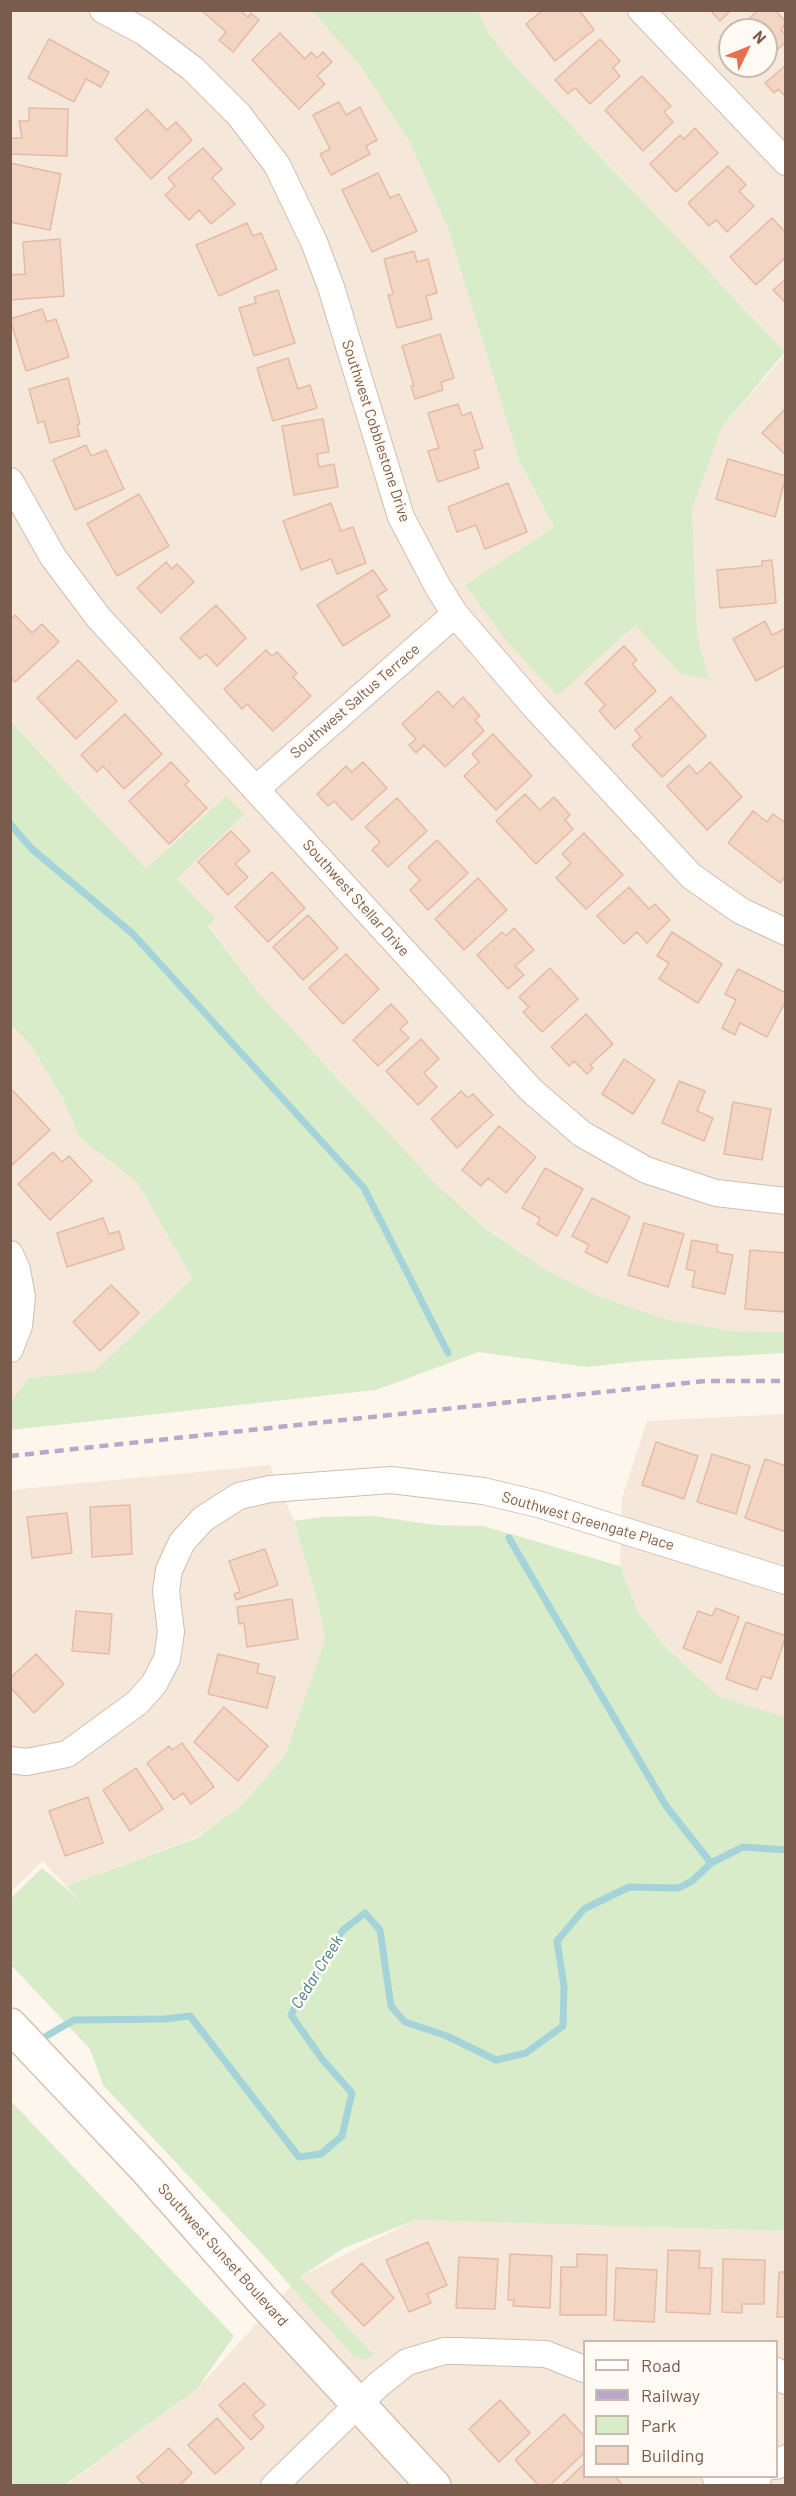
<!DOCTYPE html>
<style>
body{margin:0}
#map{position:relative;width:796px;height:2496px;overflow:hidden;background:#fdf6ec;font-family:Barlow,sans-serif}
canvas{display:block}
.frame{position:absolute;inset:0;border:12px solid #7a5c4d;pointer-events:none}
.legend{position:absolute;left:583px;top:2340px;width:195px;height:138px;box-sizing:border-box;background:#fffaf3;border:2px solid #cabbb1;margin:0;padding:8px 10px;list-style:none;font-size:18px;color:#7a5c4d}
.legend li{display:flex;align-items:center;gap:12px;height:30px}
.legend b{width:30px;border:2px solid #cabbb1}
.north{position:absolute;left:718px;top:18px;width:60px;height:60px;box-sizing:border-box;background:#fffaf3;border:2px solid #cabbb1;border-radius:50%;rotate:47deg;font-size:16px;font-weight:700;line-height:24px;text-align:center;color:#7a5c4d}
.north::after{content:'';display:block;margin:auto;width:21px;height:27px;background:#e76f51;clip-path:polygon(50% 0,100% 100%,50% 72%,0 100%)}
</style>
<div id="map">
<canvas width="796" height="2496"></canvas>
<div class="frame"></div>
<ul class="legend">
<li><b style="height:8px;background:#fff"></b>Road</li>
<li><b style="height:8px;background:#b9a8c9"></b>Railway</li>
<li><b style="height:16px;background:#d8ecc9"></b>Park</li>
<li><b style="height:16px;background:#f3d5c3"></b>Building</li>
</ul>
<div class="north">N</div>
</div>
<script>
const ctx = document.querySelector('canvas').getContext('2d');
ctx.lineJoin = 'round';
function paint(path, color) {
  ctx.fillStyle = color;
  ctx.fill(path, 'evenodd');
}
function shape(rows) {
  const path = new Path2D();
  for (const r of rows) {
    path.moveTo(r[0], r[1]);
    for (let i = 2; i < r.length; i += 2) path.lineTo(r[i], r[i + 1]);
  }
  return path;
}
function trace(path, color, width, dash) {
  ctx.strokeStyle = color;
  ctx.lineWidth = width;
  ctx.lineCap = dash ? 'butt' : 'round';
  ctx.setLineDash(dash || []);
  ctx.stroke(path);
}
function label(font, color, halo, rows, align = 'center') {
  ctx.font = font + ' Barlow,sans-serif';
  ctx.lineWidth = 5;
  ctx.setLineDash([]);
  ctx.textBaseline = 'middle';
  ctx.strokeStyle = halo;
  ctx.fillStyle = color;
  for (const [text, x, y, turn = 0] of rows) {
    ctx.save();
    ctx.translate(x, y);
    ctx.rotate((+turn || 0) * Math.PI / 180);
    ctx.textAlign = isNaN(turn) ? turn : align;
    if (halo) ctx.strokeText(text, 0, 0);
    ctx.fillText(text, 0, 0);
    ctx.restore();
  }
}
const residential = shape([
 [10,11,312,11,360,65,411,143,448,229,519,460,554,527,465,585,519,655,635,625,681,674,709,679,697,635,692,510,722,427,785,355,785,1332,732,1331,665,1319,601,1297,543,1268,486,1228,434,1182,264,999,208,925,146,870,11,720],
 [478,11,785,11,785,352,513,64,488,32],
 [730,30,766,30,766,66,730,66],
 [10,1025,30,1044,62,1097,80,1138,137,1182,192,1278,95,1371,30,1378,11,1401],
 [785,1414,785,1717,718,1696,663,1644,638,1612,620,1566,622,1498,647,1421],
 [270,1465,294,1521,318,1604,325,1639,285,1756,240,1806,197,1837,66,1886,43,1861,11,1891,11,1490],
 [415,2220,785,2231,785,2485,65,2486,197,2389,299,2277],
 [584,2342,776,2342,776,2476,584,2476]
]);
const green = shape([
 [312,11,478,11,488,32,513,64,785,352,722,427,692,510,697,635,709,679,681,674,635,625,557,696,505,639,465,585,554,527,519,460,448,229,411,144,360,65],
 [10,720,146,869,226,796,244,815,177,878,215,918,208,926,264,999,434,1182,485,1228,543,1268,601,1297,665,1319,732,1331,785,1332,785,1353,641,1361,587,1367,479,1352,376,1390,11,1430,11,1401,29,1378,95,1371,192,1278,137,1182,80,1138,62,1097,30,1044,11,1025],
 [374,1516,435,1525,483,1526,620,1566,638,1612,663,1644,718,1696,785,1717,786,2231,415,2220,344,2248,300,2277,374,2355,365,2360,352,2355,264,2256,103,2085,90,2049,11,1965,10,1899,42,1868,80,1900,66,1886,197,1838,240,1806,285,1756,325,1639,318,1604,294,1521,322,1517],
 [10,2100,234,2336,197,2389,65,2485,11,2485]
]);
const stream = shape([
 [10,824,32,849,133,934,364,1188,448,1353],
 [509,1538,666,1806,711,1863],
 [36,2042,74,2020,165,2019,190,2016,299,2157,321,2154,342,2136,352,2093,322,2059,291,2015,303,1991,343,1930,365,1913,380,1930,391,2006,405,2022,447,2036,496,2060,526,2053,563,2026,564,1986,557,1941,584,1909,629,1887,679,1888,692,1881,711,1863,743,1847,786,1850]
]);
const building = shape([
 [201,10,239,10,248,17,251,13,259,20,233,52,219,40,226,32,201,10],
 [543,10,579,10,594,30,555,61,526,24,543,10],
 [710,10,731,10,720,21,710,10],
 [758,10,775,10,786,22,781,30,786,35,786,42,766,60,766,30,737,30,758,10],
 [280,33,305,59,311,52,317,58,323,52,332,62,317,76,325,84,299,109,252,60,280,33],
 [49,39,109,72,101,87,86,79,74,102,28,78,49,39],
 [600,39,620,61,613,68,620,76,590,104,575,88,568,94,555,80,600,39],
 [786,65,786,97,778,89,774,93,765,83,786,65],
 [642,76,671,106,664,112,673,122,643,151,605,110,642,76],
 [339,102,346,115,360,107,377,140,366,146,370,154,331,175,320,154,330,149,313,115,339,102],
 [29,108,68,109,67,156,10,154,11,138,22,138,19,121,29,121,29,108],
 [147,109,167,130,176,122,192,140,151,179,115,139,147,109],
 [695,128,718,153,676,192,650,164,680,135,684,139,695,128],
 [203,148,222,169,212,178,235,204,211,224,199,210,189,220,165,195,175,186,168,178,203,148],
 [10,163,61,174,50,230,10,222,10,163],
 [728,166,746,185,739,191,754,206,727,232,716,220,709,226,688,203,728,166],
 [378,173,390,198,399,194,417,231,372,252,342,190,378,173],
 [772,218,786,233,786,257,756,285,730,257,772,218],
 [247,223,253,236,261,233,277,269,219,296,196,245,247,223],
 [60,239,64,296,10,300,10,275,25,274,23,242,60,239],
 [414,251,417,262,428,259,437,293,426,296,432,319,397,328,388,295,393,294,384,259,414,251],
 [786,279,786,303,773,290,786,279],
 [278,290,295,343,254,356,239,308,256,303,254,297,278,290],
 [42,309,47,322,56,319,69,357,26,371,10,319,42,309],
 [440,334,454,378,441,382,443,390,415,399,411,386,414,386,402,346,440,334],
 [288,358,298,389,310,385,317,408,273,421,257,368,288,358],
 [68,378,80,424,77,425,80,436,50,443,44,421,38,423,29,389,68,378],
 [458,404,462,416,471,412,483,448,474,451,479,468,438,482,428,451,439,448,428,413,458,404],
 [786,408,786,455,762,433,786,408],
 [323,419,329,452,317,454,319,467,334,464,338,487,294,495,282,426,323,419],
 [86,445,91,456,106,450,124,489,75,510,53,460,86,445],
 [728,459,786,476,775,517,716,499,728,459],
 [508,483,527,532,485,549,476,525,457,532,448,507,508,483],
 [139,494,169,546,117,576,87,524,139,494],
 [331,503,341,531,353,527,366,563,337,574,331,559,301,570,283,521,331,503],
 [772,560,776,603,720,608,717,570,762,566,762,561,772,560],
 [166,562,172,569,177,564,194,582,161,613,137,588,166,562],
 [373,570,387,590,377,596,390,616,343,646,317,605,373,570],
 [216,605,246,638,217,666,206,654,200,659,180,638,216,605],
 [15,615,32,633,42,624,59,642,15,682,10,677,10,619,15,615],
 [765,621,772,635,786,628,786,665,756,681,733,639,765,621],
 [624,646,637,660,632,664,656,691,615,729,599,711,605,705,585,683,624,646],
 [266,650,272,656,277,652,297,673,293,677,311,696,273,731,247,704,242,709,224,689,266,650],
 [78,660,117,701,76,739,37,698,78,660],
 [438,691,453,707,463,697,480,716,475,720,484,731,445,767,424,745,416,753,409,745,416,739,402,724,438,691],
 [671,697,706,736,662,777,632,745,641,737,635,730,671,697],
 [125,714,162,754,124,789,103,766,97,772,81,755,125,714],
 [493,734,532,776,496,810,464,776,479,762,472,754,493,734],
 [171,762,189,781,185,785,207,808,169,844,129,801,171,762],
 [363,762,387,788,352,820,334,801,328,806,317,794,346,766,352,772,363,762],
 [710,762,742,797,707,830,667,786,689,765,697,774,710,762],
 [525,794,540,810,554,797,570,815,565,820,573,829,536,864,496,821,525,794],
 [397,798,427,831,388,867,372,850,380,842,365,827,397,798],
 [753,811,767,822,773,814,786,823,786,876,780,883,728,843,753,811],
 [231,831,250,851,235,864,248,877,228,895,198,862,231,831],
 [584,833,623,875,586,909,556,878,571,863,562,854,584,833],
 [437,840,468,873,428,910,410,890,420,880,408,867,437,840],
 [272,872,305,908,268,942,235,907,272,872],
 [478,878,507,910,464,950,435,919,478,878],
 [629,887,649,909,655,904,670,920,647,943,637,932,624,944,597,916,629,887],
 [308,915,338,948,303,980,273,947,308,915],
 [514,928,534,950,515,966,524,975,508,989,477,955,502,932,506,936,514,928],
 [672,932,722,964,698,1003,659,979,669,963,657,956,672,932],
 [346,954,379,989,343,1024,309,988,346,954],
 [550,968,578,999,542,1032,523,1012,529,1007,519,997,550,968],
 [738,969,786,993,786,1000,767,1037,740,1023,735,1035,722,1028,736,1000,725,994,738,969],
 [391,1004,408,1022,400,1029,409,1038,378,1066,353,1040,391,1004],
 [586,1014,613,1044,590,1065,593,1068,587,1074,574,1061,569,1066,551,1047,586,1014],
 [421,1039,439,1059,424,1073,437,1087,418,1105,386,1071,421,1039],
 [624,1059,655,1080,633,1114,602,1094,624,1059],
 [679,1081,705,1091,697,1111,713,1118,704,1141,662,1123,679,1081],
 [13,1091,50,1130,10,1167,10,1093,13,1091],
 [461,1091,468,1098,473,1094,493,1115,457,1148,431,1119,461,1091],
 [733,1102,771,1109,762,1160,724,1154,733,1102],
 [499,1126,536,1157,506,1193,488,1178,481,1186,462,1170,499,1126],
 [53,1152,62,1162,69,1156,92,1181,50,1220,18,1184,53,1152],
 [545,1168,583,1189,557,1236,537,1224,540,1218,522,1208,545,1168],
 [592,1198,630,1217,607,1263,585,1252,589,1245,572,1236,592,1198],
 [103,1218,109,1234,119,1231,124,1249,67,1267,57,1233,103,1218],
 [644,1223,684,1234,668,1287,628,1275,644,1223],
 [692,1240,718,1245,717,1252,733,1255,725,1294,692,1287,695,1271,686,1269,692,1240],
 [750,1250,786,1253,786,1312,745,1309,750,1250],
 [111,1285,139,1313,100,1351,73,1322,111,1285],
 [656,1442,698,1456,684,1499,642,1485,656,1442],
 [712,1454,750,1466,736,1514,697,1502,712,1454],
 [765,1459,786,1466,786,1532,745,1518,765,1459],
 [130,1505,132,1554,92,1557,90,1507,130,1505],
 [67,1513,72,1553,32,1558,27,1517,67,1513],
 [265,1549,278,1585,236,1600,234,1594,240,1592,229,1561,265,1549],
 [292,1599,298,1639,247,1647,244,1623,239,1624,237,1607,292,1599],
 [716,1608,739,1617,721,1663,683,1648,698,1611,712,1616,716,1608],
 [76,1611,112,1614,109,1654,72,1651,76,1611],
 [746,1622,786,1636,771,1679,762,1676,757,1690,726,1679,746,1622],
 [36,1654,64,1684,34,1713,10,1687,10,1678,36,1654],
 [218,1654,259,1664,257,1673,275,1677,267,1708,208,1694,218,1654],
 [224,1707,268,1746,238,1781,194,1742,224,1707],
 [182,1743,214,1787,191,1804,183,1793,174,1800,147,1763,169,1746,172,1750,182,1743],
 [136,1768,163,1809,130,1831,103,1790,136,1768],
 [88,1797,103,1843,65,1856,49,1811,88,1797],
 [428,2242,447,2285,427,2294,431,2303,409,2312,386,2260,428,2242],
 [668,2250,700,2251,699,2268,712,2268,710,2314,666,2312,668,2250],
 [510,2254,552,2256,550,2308,513,2306,514,2300,508,2300,510,2254],
 [577,2254,607,2255,606,2315,560,2315,561,2267,577,2267,577,2254],
 [459,2257,498,2259,495,2309,456,2308,459,2257],
 [723,2259,765,2260,764,2304,742,2304,742,2313,722,2312,723,2259],
 [362,2263,394,2298,364,2326,331,2292,362,2263],
 [616,2268,657,2270,654,2322,614,2320,616,2268],
 [779,2272,786,2272,786,2317,777,2317,779,2272],
 [244,2383,265,2405,253,2415,264,2427,251,2440,219,2405,244,2383],
 [500,2400,530,2433,499,2462,469,2429,500,2400],
 [564,2414,584,2436,584,2453,549,2486,539,2486,515,2460,564,2414],
 [217,2418,244,2448,215,2474,188,2445,217,2418],
 [169,2448,192,2473,179,2486,144,2486,137,2477,169,2448],
 [584,2464,584,2476,615,2476,623,2486,561,2486,584,2464]
]);
const minor = shape([
 [103,10,144,32,193,69,239,115,277,165,314,242,331,287,401,517,438,587,455,614,534,706,691,876,741,911,786,932],
 [641,10,786,162],
 [10,481,53,557,98,617,531,1090,582,1134,646,1170,716,1193,786,1201],
 [256,789,455,614],
 [10,1254,17,1270,22,1297,19,1326,10,1349],
 [10,1760,27,1762,67,1754,137,1703,154,1684,167,1659,171,1632,166,1591,169,1570,182,1542,203,1519,239,1496,270,1489,391,1480,483,1491,538,1504,786,1581],
 [776,2371,786,2381],
 [776,2466,786,2458],
 [715,2476,741,2481,759,2476],
 [274,2486,378,2385,407,2362,444,2351,458,2351,546,2354,584,2369]
]);
const secondary = shape([
 [10,2025,148,2171,261,2299,434,2486]
]);
const rail = shape([
 [10,1456,705,1381,786,1381]
]);
const streetNames = [
 ["Southwest Cobblestone Drive",376,431,72],
 ["Southwest Saltus Terrace",355,701,-41],
 ["Southwest Stellar Drive",356,898,48],
 ["Southwest Greengate Place",588,1521,16],
 ["Southwest Sunset Boulevard",223,2255,48]
];
const waterNames = [
 ["Cedar Creek",317,1972,-58]
];
paint(residential, '#f5e8da');
paint(green, '#d8ecc9');
trace(stream, '#a5d3da', 7);
paint(building, '#f3d5c3');
trace(building, '#e6bba3', 1.5);
trace(minor, '#d1beb0', 28);
trace(secondary, '#d6c0b0', 36);
trace(minor, '#fff', 26);
trace(secondary, '#fff', 33);
trace(rail, '#b9a8c9', 4.5, [9, 6]);
label('15px', '#7a5c4d', '#fffaf3', streetNames);
label('italic 16px', '#437c86', '#fffaf3', waterNames);
</script>
